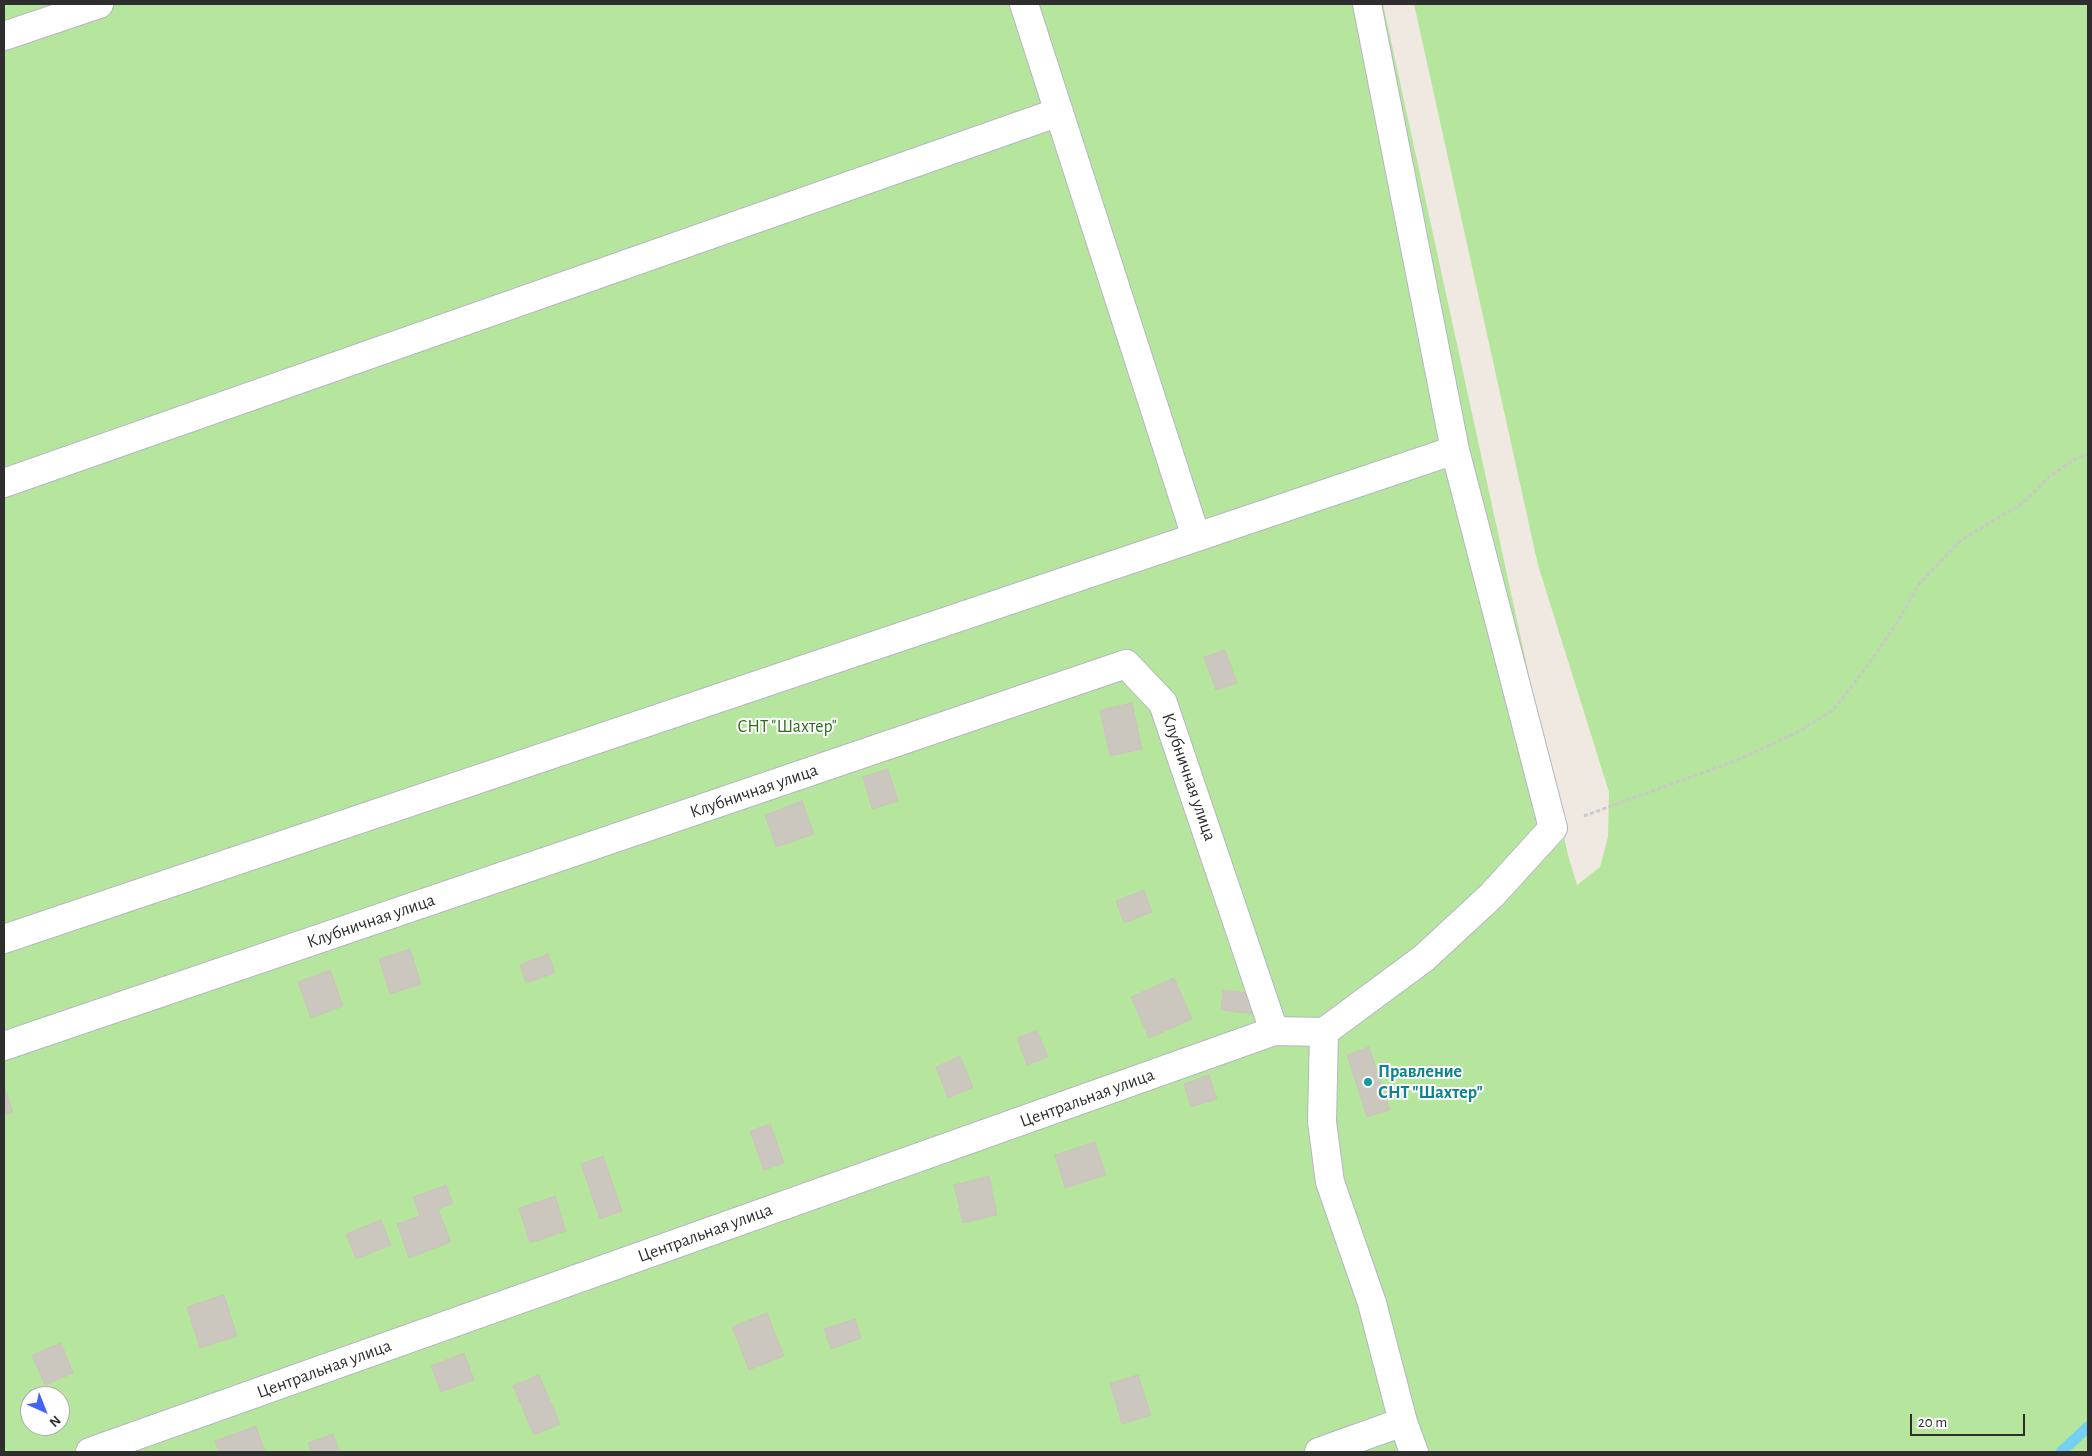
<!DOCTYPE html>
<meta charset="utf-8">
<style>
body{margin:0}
#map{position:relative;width:2092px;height:1456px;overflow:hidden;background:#efe9e1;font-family:"Alegreya Sans",sans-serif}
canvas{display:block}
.frame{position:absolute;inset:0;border:5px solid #2e2e2e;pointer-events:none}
.north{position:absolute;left:20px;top:1386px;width:50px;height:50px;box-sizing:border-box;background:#fff;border:1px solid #ababab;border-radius:50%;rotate:136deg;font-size:14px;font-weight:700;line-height:20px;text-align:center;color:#2e2e2e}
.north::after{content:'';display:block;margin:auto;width:18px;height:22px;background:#4264fb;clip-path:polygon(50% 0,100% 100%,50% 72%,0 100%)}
.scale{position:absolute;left:1910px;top:1414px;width:115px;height:22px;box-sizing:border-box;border:2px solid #2e2e2e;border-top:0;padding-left:6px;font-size:15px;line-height:18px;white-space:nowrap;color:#2e2e2e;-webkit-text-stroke:4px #fff;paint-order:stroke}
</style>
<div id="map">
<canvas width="2092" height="1456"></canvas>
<div class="frame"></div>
<div class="north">N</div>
<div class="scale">20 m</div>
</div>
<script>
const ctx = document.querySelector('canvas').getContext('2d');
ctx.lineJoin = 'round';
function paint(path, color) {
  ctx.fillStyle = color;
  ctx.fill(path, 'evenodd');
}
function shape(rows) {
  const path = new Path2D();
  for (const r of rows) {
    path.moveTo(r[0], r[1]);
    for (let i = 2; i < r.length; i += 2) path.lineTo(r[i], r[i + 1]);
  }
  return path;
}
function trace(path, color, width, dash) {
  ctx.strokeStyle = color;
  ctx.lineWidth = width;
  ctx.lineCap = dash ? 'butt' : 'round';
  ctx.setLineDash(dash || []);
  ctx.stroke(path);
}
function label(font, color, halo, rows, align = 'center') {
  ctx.font = font + ' "Alegreya Sans",sans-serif';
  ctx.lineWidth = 4;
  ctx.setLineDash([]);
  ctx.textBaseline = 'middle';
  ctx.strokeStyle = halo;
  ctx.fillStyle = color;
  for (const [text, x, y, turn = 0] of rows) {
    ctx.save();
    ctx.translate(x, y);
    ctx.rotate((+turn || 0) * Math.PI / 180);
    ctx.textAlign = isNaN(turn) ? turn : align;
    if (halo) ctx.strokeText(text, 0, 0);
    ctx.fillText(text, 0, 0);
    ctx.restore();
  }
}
const green = shape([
 [4,4,1383,4,1568,855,1577,885,1600,867,1608,837,1609,792,1538,565,1414,4,2088,4,2088,1452,4,1452],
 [30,1396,60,1396,60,1426,30,1426]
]);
const stream = shape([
 [2061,1452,2088,1427]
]);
const building = shape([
 [1225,650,1237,683,1216,690,1204,657,1225,650],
 [1132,703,1142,749,1110,756,1100,710,1132,703],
 [888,769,898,801,872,809,863,777,888,769],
 [802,801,814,834,776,847,765,815,802,801],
 [1144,890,1152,912,1124,923,1116,901,1144,890],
 [410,949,421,984,390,994,379,959,410,949],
 [548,954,555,973,526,983,520,965,548,954],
 [330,970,343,1006,311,1018,298,982,330,970],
 [1174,978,1192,1019,1149,1038,1131,997,1174,978],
 [1223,990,1256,994,1253,1014,1221,1010,1223,990],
 [1037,1030,1048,1057,1027,1065,1017,1038,1037,1030],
 [1369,1047,1390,1110,1367,1117,1347,1055,1369,1047],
 [960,1056,973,1087,948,1098,936,1067,960,1056],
 [1209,1075,1217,1099,1191,1107,1184,1084,1209,1075],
 [4,1086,13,1112,4,1115,4,1086],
 [770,1124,784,1163,764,1170,750,1131,770,1124],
 [1095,1142,1106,1175,1065,1188,1055,1155,1095,1142],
 [603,1156,622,1211,600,1219,581,1164,603,1156],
 [989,1176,997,1215,963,1223,954,1185,989,1176],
 [446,1185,453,1204,438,1209,451,1242,409,1258,397,1224,420,1216,413,1197,446,1185],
 [555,1196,566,1231,530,1243,519,1208,555,1196],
 [381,1220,391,1245,356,1259,346,1234,381,1220],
 [224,1295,237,1336,200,1348,187,1307,224,1295],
 [767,1313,784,1356,749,1370,732,1327,767,1313],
 [855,1319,861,1338,831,1349,824,1329,855,1319],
 [61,1343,73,1373,45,1385,32,1355,61,1343],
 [464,1353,474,1380,441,1392,431,1366,464,1353],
 [539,1375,560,1424,534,1435,513,1386,539,1375],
 [1138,1375,1151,1415,1122,1424,1110,1383,1138,1375],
 [256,1426,265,1452,219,1452,215,1441,256,1426],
 [333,1434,340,1452,311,1452,308,1443,333,1434]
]);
const path = shape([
 [1584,816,1735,761,1798,732,1833,710,1865,669,1897,623,1919,584,1961,540,2023,503,2049,477,2075,459,2088,454]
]);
const minor = shape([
 [1024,4,1196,537],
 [4,36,99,4],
 [4,483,1059,112],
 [4,939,1455,450],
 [1324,1032,1424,958,1492,895,1553,828,1455,450,1367,4],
 [1324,1032,1322,1122,1330,1182,1372,1303,1403,1422,1414,1452],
 [4,1046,1126,664,1163,703,1274,1031],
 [90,1452,1274,1031,1324,1032],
 [1319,1452,1403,1422]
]);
const markers = [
 [1368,1082,5,"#0f9aa8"]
];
const parkNames = [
 ["СНТ \"Шахтер\"",787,727]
];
const streetNames = [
 ["Клубничная улица",1189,777,71],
 ["Клубничная улица",754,791,-19],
 ["Клубничная улица",371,921,-19],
 ["Центральная улица",1087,1098,-20],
 ["Центральная улица",705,1233,-20],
 ["Центральная улица",324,1369,-20]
];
const cultureNames = [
 ["Правление",1378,1072],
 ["СНТ \"Шахтер\"",1378,1093]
];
paint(green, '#b6e59e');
trace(stream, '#75cff0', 11);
paint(building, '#cbc7bf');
trace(building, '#cbc5ba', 1);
trace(minor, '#b4b7c1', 30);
trace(path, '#c9c9c9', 3, [4, 2.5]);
trace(minor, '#fff', 28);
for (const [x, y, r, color] of markers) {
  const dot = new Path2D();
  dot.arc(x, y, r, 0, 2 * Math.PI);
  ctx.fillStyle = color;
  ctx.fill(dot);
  trace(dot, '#fff', 2);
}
label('18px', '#2c6e1b', '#fff', parkNames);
label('18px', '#2e2e2e', '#fff', streetNames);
label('bold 18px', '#0d838f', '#fff', cultureNames, 'left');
</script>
